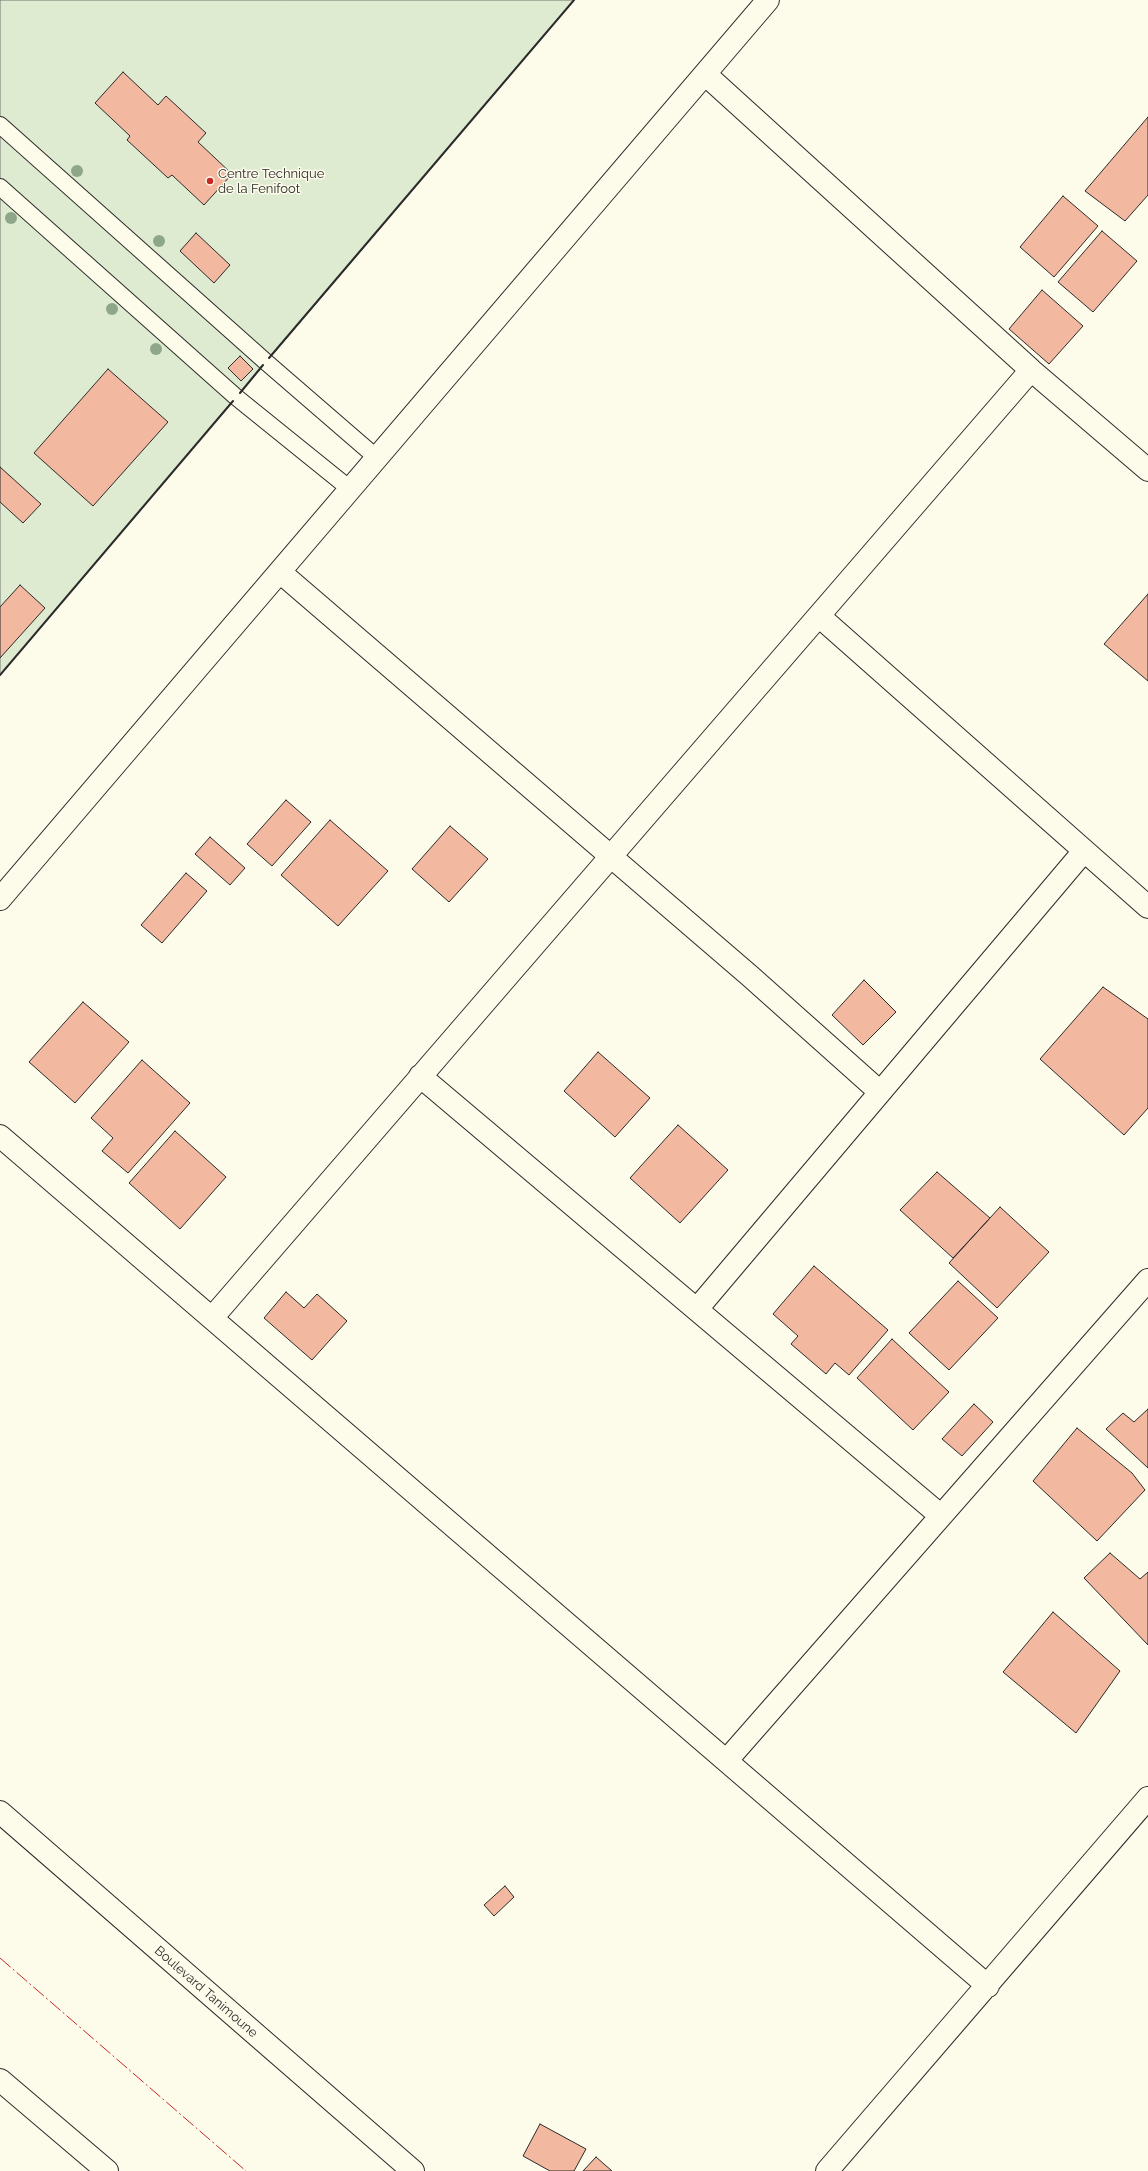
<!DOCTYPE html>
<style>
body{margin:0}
canvas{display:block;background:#fdfbea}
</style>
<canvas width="1148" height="2171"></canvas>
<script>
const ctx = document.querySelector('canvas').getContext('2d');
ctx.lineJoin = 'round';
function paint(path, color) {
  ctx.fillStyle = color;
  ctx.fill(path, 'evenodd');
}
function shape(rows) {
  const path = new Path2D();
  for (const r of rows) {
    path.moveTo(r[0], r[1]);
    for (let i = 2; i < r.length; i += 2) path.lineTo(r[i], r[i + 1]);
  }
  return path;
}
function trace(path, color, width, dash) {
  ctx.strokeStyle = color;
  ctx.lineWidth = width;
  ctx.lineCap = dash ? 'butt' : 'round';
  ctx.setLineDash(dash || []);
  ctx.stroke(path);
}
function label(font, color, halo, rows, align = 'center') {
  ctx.font = font + ' Raleway,sans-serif';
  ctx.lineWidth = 3;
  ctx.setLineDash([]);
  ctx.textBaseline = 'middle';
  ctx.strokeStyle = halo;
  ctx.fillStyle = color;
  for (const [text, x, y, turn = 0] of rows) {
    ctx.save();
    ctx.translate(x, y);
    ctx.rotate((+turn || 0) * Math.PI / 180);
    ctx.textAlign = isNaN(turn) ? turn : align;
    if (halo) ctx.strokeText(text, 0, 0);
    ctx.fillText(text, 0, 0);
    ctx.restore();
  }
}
const green = shape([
 [0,0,574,0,0,675,0,0]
]);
const building = shape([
 [123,72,158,105,166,96,206,133,198,142,232,174,204,205,172,175,168,178,127,140,130,136,95,103,123,72],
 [1148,117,1148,195,1125,221,1085,191,1148,117],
 [1063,196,1098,226,1054,277,1020,247,1063,196],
 [1102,231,1137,261,1093,312,1058,282,1102,231],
 [196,233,230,265,214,283,180,251,196,233],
 [1042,290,1083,326,1049,364,1009,329,1042,290],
 [240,356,253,369,241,381,228,368,240,356],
 [108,369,168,422,93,506,34,453,108,369],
 [0,467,41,504,23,523,0,502,0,467],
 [20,585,45,608,0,658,0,607,20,585],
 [1148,594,1148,681,1104,644,1148,594],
 [286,800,311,822,272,866,247,844,286,800],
 [330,820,388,871,338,926,281,875,330,820],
 [450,826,488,859,449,902,412,869,450,826],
 [210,837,245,868,230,885,195,854,210,837],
 [186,873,207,891,162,943,141,925,186,873],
 [864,980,896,1012,863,1045,832,1015,864,980],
 [1103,987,1148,1019,1148,1108,1124,1135,1040,1059,1103,987],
 [83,1002,129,1042,75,1103,29,1062,83,1002],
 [598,1052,650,1098,615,1137,564,1091,598,1052],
 [142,1060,190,1103,128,1173,102,1151,113,1138,91,1118,142,1060],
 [678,1125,728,1170,680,1223,630,1178,678,1125],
 [175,1131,226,1177,180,1229,129,1183,175,1131],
 [937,1172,990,1218,953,1258,900,1210,937,1172],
 [1000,1207,1049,1252,997,1308,949,1263,1000,1207],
 [814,1266,888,1330,849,1375,835,1363,826,1374,791,1344,798,1336,773,1314,814,1266],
 [958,1281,998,1318,949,1370,909,1333,958,1281],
 [286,1292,304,1308,317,1294,347,1321,312,1360,264,1318,286,1292],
 [892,1339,949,1392,913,1430,857,1378,892,1339],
 [974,1404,993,1422,962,1456,942,1439,974,1404],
 [1148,1409,1148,1468,1106,1429,1123,1413,1134,1422,1148,1409],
 [1077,1428,1132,1473,1145,1490,1097,1541,1033,1481,1077,1428],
 [1110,1553,1140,1579,1148,1572,1148,1645,1084,1578,1110,1553],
 [1053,1612,1120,1671,1076,1733,1003,1672,1053,1612],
 [505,1886,514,1897,494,1916,484,1905,505,1886],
 [540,2124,586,2149,574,2171,550,2171,523,2156,540,2124],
 [596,2157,612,2171,583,2171,596,2157]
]);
const lane = shape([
 [0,125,266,362,377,458],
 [0,187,236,397,350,489]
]);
const street = shape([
 [705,74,1031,370,1148,470],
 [280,572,750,976,880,1092],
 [819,616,1148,907],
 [0,899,768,0],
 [420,1076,940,1515],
 [0,1136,988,1986],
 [697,1309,1084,851],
 [212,1318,1031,370],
 [727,1760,1148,1280],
 [827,2171,1148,1798]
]);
const primary = shape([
 [0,1812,413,2171],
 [0,2080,107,2171]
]);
const wall = shape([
 [269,358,574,0],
 [240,393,263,365],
 [0,675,233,401]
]);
const power = shape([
 [0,1958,246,2171]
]);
const trees = [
 [77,171],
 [11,218],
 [159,241],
 [112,309],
 [156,349]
];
const markers = [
 [210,181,4,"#c62828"]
];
const poiNames = [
 ["Centre Technique",218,174],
 ["de la Fenifoot",218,189]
];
const streetNames = [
 ["Boulevard Tanimoune",206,1992,41]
];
paint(green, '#deebd1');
trace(green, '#74746e', 1);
paint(building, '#f2b8a0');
trace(building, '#2b2b2b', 1);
trace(lane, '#2b2b2b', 18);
trace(street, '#2b2b2b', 24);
trace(primary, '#2b2b2b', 24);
trace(lane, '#fdfbea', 16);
trace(street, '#fdfbea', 22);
trace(primary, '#fdfbea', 22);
trace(wall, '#2b2b2b', 2);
trace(power, '#c62828', 1, [14, 3, 2, 3]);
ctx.fillStyle = '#8ea78a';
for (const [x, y] of trees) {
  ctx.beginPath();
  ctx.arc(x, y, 6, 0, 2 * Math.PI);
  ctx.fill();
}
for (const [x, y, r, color] of markers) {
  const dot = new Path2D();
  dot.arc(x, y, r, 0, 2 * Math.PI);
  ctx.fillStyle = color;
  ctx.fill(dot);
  trace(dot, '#fdfbea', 1.5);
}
label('13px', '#2b2b2b', '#fdfbea', poiNames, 'left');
label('13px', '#2b2b2b', '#fdfbea', streetNames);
</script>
